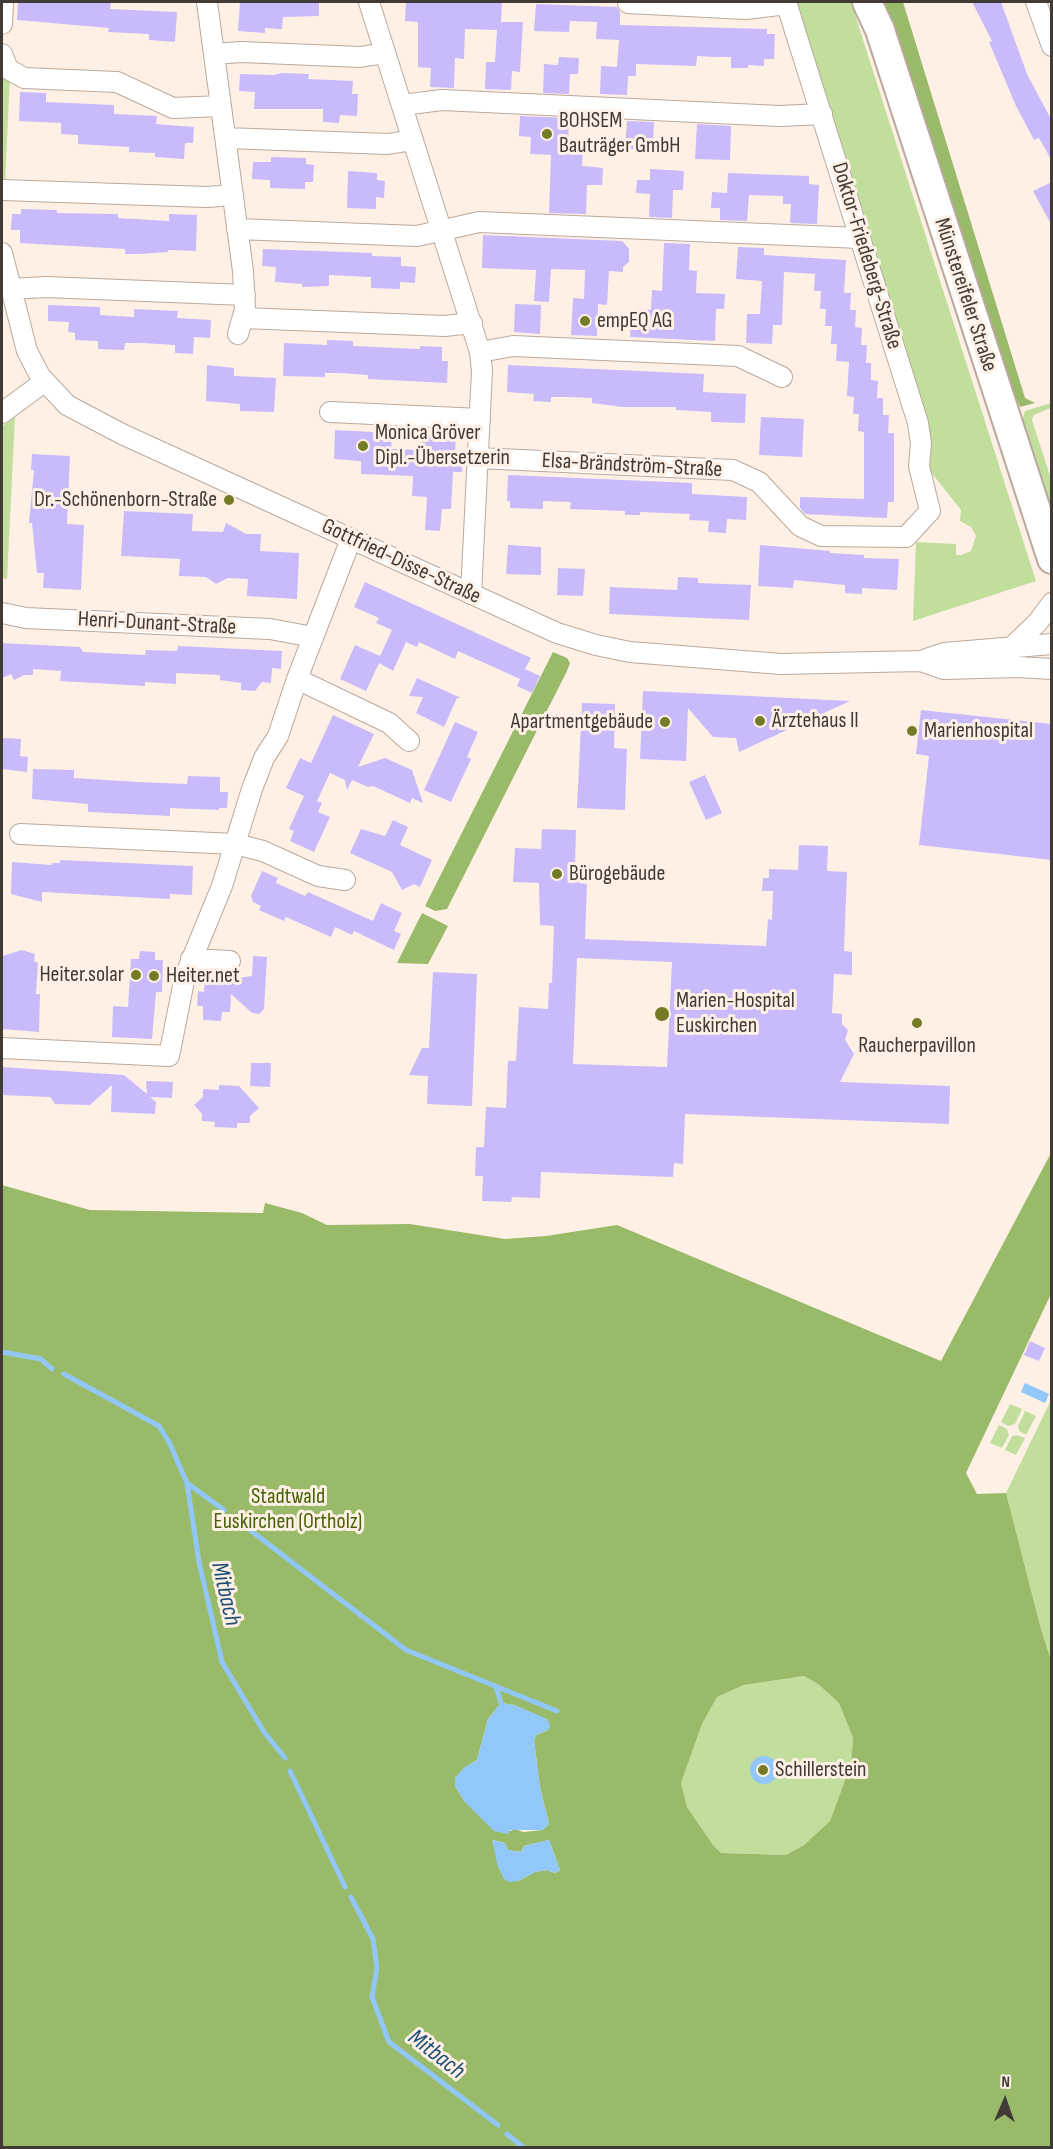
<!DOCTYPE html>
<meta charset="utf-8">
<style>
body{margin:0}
#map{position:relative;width:1053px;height:2149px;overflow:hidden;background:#fff0e5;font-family:"Sofia Sans Condensed",sans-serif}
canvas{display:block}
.frame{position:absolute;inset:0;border:3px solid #413a35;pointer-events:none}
.north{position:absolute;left:975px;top:2071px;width:60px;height:60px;-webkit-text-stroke:4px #fff0e5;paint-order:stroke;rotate:2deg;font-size:16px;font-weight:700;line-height:24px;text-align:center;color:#413a35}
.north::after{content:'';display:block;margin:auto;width:21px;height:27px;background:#413a35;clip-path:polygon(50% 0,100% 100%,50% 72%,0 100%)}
</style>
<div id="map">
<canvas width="1053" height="2149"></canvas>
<div class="frame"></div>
<div class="north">N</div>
</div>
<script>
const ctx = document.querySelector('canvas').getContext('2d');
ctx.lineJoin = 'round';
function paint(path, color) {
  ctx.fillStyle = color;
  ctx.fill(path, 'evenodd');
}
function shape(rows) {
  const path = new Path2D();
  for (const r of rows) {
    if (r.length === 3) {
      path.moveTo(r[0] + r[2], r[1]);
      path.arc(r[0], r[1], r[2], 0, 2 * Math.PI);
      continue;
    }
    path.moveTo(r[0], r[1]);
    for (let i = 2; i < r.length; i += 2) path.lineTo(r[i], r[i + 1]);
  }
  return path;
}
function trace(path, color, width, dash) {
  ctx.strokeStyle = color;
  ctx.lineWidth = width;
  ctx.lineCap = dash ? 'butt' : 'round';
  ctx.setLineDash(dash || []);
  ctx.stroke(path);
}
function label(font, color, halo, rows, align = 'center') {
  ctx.font = font + ' "Sofia Sans Condensed",sans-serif';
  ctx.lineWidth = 6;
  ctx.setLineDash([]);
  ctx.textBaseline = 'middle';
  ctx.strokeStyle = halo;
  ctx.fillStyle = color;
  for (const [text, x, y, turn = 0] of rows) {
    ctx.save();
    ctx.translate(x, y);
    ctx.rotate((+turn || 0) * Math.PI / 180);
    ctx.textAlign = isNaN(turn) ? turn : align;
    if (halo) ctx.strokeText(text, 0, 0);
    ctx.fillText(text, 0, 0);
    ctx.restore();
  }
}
const green = shape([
 [794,2,851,2,1036,581,913,621,916,542,956,544,956,555,961,555,971,551,976,536,971,527,960,521,961,510,930,471],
 [2,66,10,75,5,184,2,181],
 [1051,403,1051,408,1034,415,1032,420,1051,479,1051,506,1022,421,1025,411],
 [15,417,7,579,2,578,2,426],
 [1051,1400,1051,1660,1041,1629,1006,1493],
 [1010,1404,1022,1409,1015,1424,1008,1426,1001,1422],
 [1025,1411,1036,1416,1026,1435,1019,1431,1018,1426],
 [999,1425,1007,1429,1009,1435,1002,1448,990,1443],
 [1017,1435,1025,1438,1016,1455,1005,1450,1012,1436],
 [804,1676,818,1684,839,1703,853,1738,851,1764,830,1821,804,1845,786,1855,721,1853,713,1845,687,1807,681,1783,702,1724,717,1697,744,1685]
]);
const forest = shape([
 [884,2,903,2,1025,398,1035,403,1020,407,1018,402,1015,403],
 [553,652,567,658,570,663,567,671,447,909,435,911,425,906],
 [422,913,448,926,428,964,397,963],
 [1051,1153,1051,1294,966,1473,977,1494,1006,1493,1041,1629,1051,1660,1051,2147,2,2147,2,1185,90,1210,263,1213,265,1203,302,1213,327,1225,410,1224,505,1239,546,1236,617,1225,941,1361],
 [804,1676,818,1684,839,1703,853,1738,851,1764,830,1821,804,1845,786,1855,721,1853,713,1845,687,1807,681,1783,702,1724,717,1697,744,1685],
 [501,1703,514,1705,548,1720,548,1730,536,1735,534,1741,540,1788,549,1824,543,1830,523,1832,515,1829,508,1832,464,1801,455,1786,455,1778,464,1768,477,1760,488,1719],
 [492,1840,505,1843,508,1850,521,1852,524,1846,549,1840,560,1870,555,1873,547,1870,535,1872,518,1881,509,1881]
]);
const water = shape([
 [1025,1383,1049,1394,1045,1403,1021,1392],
 [501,1703,514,1705,538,1715,548,1720,550,1726,548,1730,536,1735,534,1741,540,1788,549,1824,543,1830,510,1830,508,1834,494,1831,464,1801,455,1786,455,1778,464,1768,477,1760,488,1719],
 [764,1770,14],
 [492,1840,505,1843,508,1850,521,1852,524,1846,549,1840,560,1870,555,1873,547,1870,535,1872,518,1881,509,1882,504,1879,498,1867]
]);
const stream = shape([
 [2,1352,41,1359,52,1369],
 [64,1374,159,1426,169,1442,187,1483,199,1562,222,1662,264,1732,285,1758],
 [187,1483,224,1510],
 [237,1520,406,1650,557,1711],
 [496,1687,501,1703],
 [290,1771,345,1887],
 [351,1897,373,1939,377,1968,372,1997,389,2042,498,2125],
 [507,2134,524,2148]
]);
const building = shape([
 [18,2,111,2,110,9,177,12,175,42,149,40,149,34,108,32,109,28,17,20],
 [240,2,319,2,319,16,283,17,282,29,265,28,265,33,238,31],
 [406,2,502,2,501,22,523,22,520,72,512,71,511,90,485,89,486,62,495,62,497,30,465,29,464,59,455,58,454,88,430,87,431,68,418,67,418,22,405,21],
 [972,2,1001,2,1027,74,1052,121,1052,161,1039,138,1034,140,1016,106,989,42,992,41],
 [536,4,617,7,620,12,620,25,767,29,767,34,775,34,774,59,764,59,764,66,748,65,748,68,731,68,731,57,714,57,697,56,696,66,636,64,636,76,628,76,627,95,600,94,601,66,617,67,619,40,596,39,597,22,570,21,569,32,534,31],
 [559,57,579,58,578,74,570,74,569,94,543,93,544,64,558,65],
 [282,73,309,74,308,79,353,81,352,94,358,94,357,116,340,115,339,123,323,122,323,109,254,109,255,92,239,91,240,74,274,75],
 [20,92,46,93,46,102,114,105,114,114,157,116,156,124,194,127,193,143,185,143,184,159,155,157,155,153,129,152,129,147,78,144,78,135,61,134,61,123,19,121],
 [520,116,569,118,568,146,583,146,582,166,603,168,602,185,587,185,586,214,549,213,551,155,530,154,531,137,519,136],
 [627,121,654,122,653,150,625,149],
 [697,124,731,126,730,160,695,159],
 [271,157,306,158,306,164,314,165,313,182,305,182,305,189,270,188,270,180,252,179,253,162,271,162],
 [650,169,684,171,683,190,673,190,672,218,649,217,650,194,636,193,637,180,650,180],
 [348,171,377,173,377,180,385,181,384,198,376,197,376,209,347,208],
 [728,173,809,176,809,184,819,185,817,224,790,223,791,204,783,204,783,196,749,195,747,221,720,220,720,208,711,208,712,192,727,193],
 [1052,182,1052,226,1033,191],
 [21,209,57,210,57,213,118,214,118,218,169,221,169,214,197,215,196,251,168,250,168,252,139,254,125,254,125,249,20,243,20,230,11,230,12,214,21,214],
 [483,235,622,241,629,249,629,262,623,267,623,272,609,271,607,305,598,304,597,336,571,335,573,298,584,299,585,270,551,269,549,302,534,301,536,270,482,268],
 [664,243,690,244,689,270,697,271,696,293,725,294,724,309,716,309,715,341,630,337,632,309,651,310,652,290,662,291],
 [738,247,764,248,764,255,846,260,844,293,851,293,850,310,856,310,855,327,862,328,861,345,867,345,866,363,871,363,871,380,878,381,877,398,883,398,883,415,889,415,888,433,894,433,894,502,888,502,887,518,805,514,800,508,800,497,864,499,864,432,858,431,859,414,853,414,854,397,847,396,849,362,836,361,837,344,831,344,832,326,825,326,826,309,820,309,821,291,814,291,815,274,784,272,782,325,773,325,772,344,746,343,747,314,760,314,762,281,736,279],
 [263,249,372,253,372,256,401,257,401,266,416,267,415,283,400,282,400,289,371,288,371,277,329,275,329,286,302,287,302,284,275,282,276,267,262,266],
 [515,304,541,305,540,334,514,332],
 [48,305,100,307,100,315,134,317,134,309,178,311,177,318,211,320,210,338,194,337,193,354,175,353,175,345,142,343,125,343,124,350,98,349,98,341,75,340,75,333,68,332,69,322,48,321],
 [327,340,353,341,353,346,420,349,420,346,442,347,442,361,448,361,447,383,368,379,368,375,338,373,325,373,325,377,283,376,284,343,327,345],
 [207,365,234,368,234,376,276,378,274,412,240,411,240,404,206,401],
 [508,365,704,374,703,392,746,394,745,423,711,422,711,412,676,410,676,407,622,407,592,403,592,398,572,397,551,397,551,402,533,401,534,394,507,392],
 [761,417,804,419,802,457,759,455],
 [335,430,392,433,391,449,422,450,423,434,456,435,455,452,463,453,462,472,453,472,451,509,442,509,440,531,425,530,427,497,412,496,413,476,361,474,361,461,334,459],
 [32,454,70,456,67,524,84,525,81,590,43,588,44,573,37,573,32,523,29,523,34,470,31,470],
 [508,475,692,483,692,494,747,497,746,520,727,519,726,533,708,532,709,521,689,520,690,514,640,512,640,515,625,515,625,511,570,509,571,502,543,501,543,509,510,508,510,501,507,501],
 [124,511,193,514,192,531,223,532,226,523,246,534,261,534,260,551,299,553,297,599,247,596,248,579,228,578,216,584,206,577,179,576,180,559,121,556],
 [508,545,541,547,541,575,506,574],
 [760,545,830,551,830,553,864,555,864,558,899,559,897,590,862,588,862,594,845,593,845,585,794,580,793,588,758,586],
 [558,568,585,569,583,596,557,595],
 [678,577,698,578,698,583,751,585,749,620,609,614,610,587,677,590],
 [365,582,531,658,525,669,540,676,532,693,517,686,520,679,458,651,455,659,419,642,417,647,406,642,393,671,379,663,366,691,340,679,355,645,380,656,392,630,376,623,379,618,354,607],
 [2,643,80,647,83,652,145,655,146,650,177,651,178,646,282,651,281,669,272,668,271,683,262,682,255,691,241,690,241,683,220,680,220,675,176,673,176,684,145,682,145,686,60,681,61,671,33,669,33,675,24,675,14,680,11,674,2,678],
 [417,678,461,698,457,698,444,727,416,713,423,697,409,696],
 [643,691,711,694,850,701,739,752,736,738,713,737,688,708,686,761,640,759],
 [582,703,615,704,614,748,627,749,625,810,577,808],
 [921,710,1052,724,1052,860,919,845,929,756,916,754],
 [333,715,374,734,358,767,385,758,412,770,423,803,412,798,410,803,373,786,368,787,352,780,347,790,345,780,330,773,317,801,322,803,318,812,330,817,314,852,290,841,294,831,289,829,304,796,286,788,300,758,311,763],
 [455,722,478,732,467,757,471,759,451,802,424,790],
 [2,738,21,739,20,756,28,757,27,772,2,769],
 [33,769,74,770,74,778,138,782,187,784,188,776,220,777,220,792,228,792,227,808,219,808,219,810,170,808,170,816,88,812,88,804,32,799],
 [705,775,722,813,706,820,689,782],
 [393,820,408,827,400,845,432,860,420,887,414,884,402,890,392,872,350,853,361,829,385,836],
 [542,829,576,830,575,864,580,864,579,883,587,884,585,939,766,946,768,919,772,920,773,891,762,891,763,878,769,878,769,869,798,870,799,845,828,846,827,871,847,872,844,951,852,952,852,975,834,974,832,1013,842,1014,842,1024,848,1030,845,1040,854,1054,840,1082,950,1086,949,1124,685,1114,683,1164,674,1163,673,1177,541,1172,540,1198,512,1197,511,1202,482,1201,483,1176,475,1176,476,1147,484,1147,486,1107,506,1108,508,1061,516,1061,519,1007,548,1009,549,983,552,983,554,926,540,925,539,883,513,882,515,848,541,849],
 [577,958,672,962,667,1067,573,1064],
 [60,860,193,866,192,895,170,894,170,899,42,892,42,902,11,894,12,862,51,865,52,863,60,863],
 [262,871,278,878,276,883,305,896,308,892,373,921,381,903,402,913,394,931,401,934,394,950,354,931,352,935,335,927,331,937,286,917,284,921,259,910,261,906,253,902,251,896],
 [22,950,35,954,34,961,38,963,36,994,40,994,39,1032,2,1029,2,956],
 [140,951,155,952,155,960,163,960,162,992,156,992,152,1039,112,1037,113,1006,128,1007,131,959,139,959],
 [253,956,267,957,264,1009,259,1014,252,1013,231,994,230,1012,222,1012,221,1021,203,1020,203,1006,197,1006,198,991,204,992,205,978,232,979,252,976],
 [433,972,477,974,472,1106,427,1104,428,1076,409,1075,422,1048,429,1048],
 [251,1063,271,1063,270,1087,250,1086],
 [2,1067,124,1075,147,1094,146,1081,173,1082,172,1098,150,1097,156,1102,155,1114,111,1112,112,1085,90,1105,55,1104,50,1097,2,1095],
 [219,1085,239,1086,259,1108,250,1116,250,1123,237,1123,237,1128,214,1127,215,1122,202,1121,202,1114,194,1105,203,1097,203,1089,219,1090],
 [1030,1341,1045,1348,1039,1361,1024,1355]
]);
const street = shape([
 [207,2,243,271,245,309,238,334],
 [369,2,480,352,482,371,471,594],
 [1036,2,1052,46],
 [628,3,746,9,787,4],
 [2,24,3,2],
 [2,54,8,69,24,78,117,82,173,108,221,106],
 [214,54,241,52,360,57,385,53],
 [402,105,442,100,780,116,822,114],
 [226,138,388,144,413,140],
 [2,190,207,197,233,195],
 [237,229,417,236,479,222,860,238],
 [2,253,27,351,40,376,67,405,122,434,557,633,596,645,630,652,781,664,921,661,944,653,1052,644],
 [10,289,46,287,245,295],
 [243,318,445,326,472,323],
 [480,352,513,346,738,356,782,377],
 [330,412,480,419],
 [2,413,44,382],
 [478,458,733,470,759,482,800,526,821,536,906,537,930,511,919,466,921,443,918,423,786,2],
 [2,613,26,618,270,629,313,637],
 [1010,649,1038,622,1052,603],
 [921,661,944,669,1018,667,1052,669],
 [297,679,389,723,409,741],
 [20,834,235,844,263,851,318,876,345,880],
 [191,959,230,961],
 [2,1048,169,1056,185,976,222,886,252,789,264,758,278,736,297,679,351,539]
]);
const secondary = shape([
 [867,2,880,30,1052,559]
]);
const markers = [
 [547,134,6,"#737b25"],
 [585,321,6,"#737b25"],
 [363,446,6,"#737b25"],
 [229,500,6,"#737b25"],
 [760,721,6,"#737b25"],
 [665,722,6,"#737b25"],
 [912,731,6,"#737b25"],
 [557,874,6,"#737b25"],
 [136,975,6,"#737b25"],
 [154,976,6,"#737b25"],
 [662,1014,8,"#737b25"],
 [917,1023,6,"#737b25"],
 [763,1770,6,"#737b25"]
];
const poiNames = [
 ["BOHSEM",559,121],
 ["Bauträger GmbH",559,146],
 ["empEQ AG",597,321],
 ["Monica Gröver",375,433],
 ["Dipl.-Übersetzerin",375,458],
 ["Dr.-Schönenborn-Straße",217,500,"right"],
 ["Ärztehaus II",772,721],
 ["Apartmentgebäude",653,722,"right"],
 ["Marienhospital",924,731],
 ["Bürogebäude",569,874],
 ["Heiter.solar",124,975,"right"],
 ["Heiter.net",166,976],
 ["Marien-Hospital",676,1001],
 ["Euskirchen",676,1026],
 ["Raucherpavillon",917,1046,"center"],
 ["Schillerstein",775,1770]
];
const streetNames = [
 ["Doktor-Friedeberg-Straße",866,256,73],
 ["Münstereifeler Straße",965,295,72],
 ["Elsa-Brändström-Straße",632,466,3],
 ["Gottfried-Disse-Straße",401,562,25],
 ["Henri-Dunant-Straße",157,624,3]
];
const parkNames = [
 ["Stadtwald",288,1497],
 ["Euskirchen (Ortholz)",288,1522]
];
const waterNames = [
 ["Mitbach",225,1594,77],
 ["Mitbach",436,2055,38]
];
paint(green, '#c1de9c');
paint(forest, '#99ba69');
paint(water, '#91c7f9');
trace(stream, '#91c7f9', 5);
paint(building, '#c8bafb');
trace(street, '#baa99c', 22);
trace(secondary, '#baa99c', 32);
trace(street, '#fff', 20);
trace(secondary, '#fff', 28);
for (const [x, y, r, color] of markers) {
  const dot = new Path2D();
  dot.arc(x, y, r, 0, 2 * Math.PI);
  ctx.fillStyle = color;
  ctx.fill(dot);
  trace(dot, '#fff0e5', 2);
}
label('22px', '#413a35', '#fff0e5', poiNames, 'left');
label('22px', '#413a35', '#fff0e5', streetNames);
label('22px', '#466206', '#fff0e5', parkNames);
label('italic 24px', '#1b4d75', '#fff0e5', waterNames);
</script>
